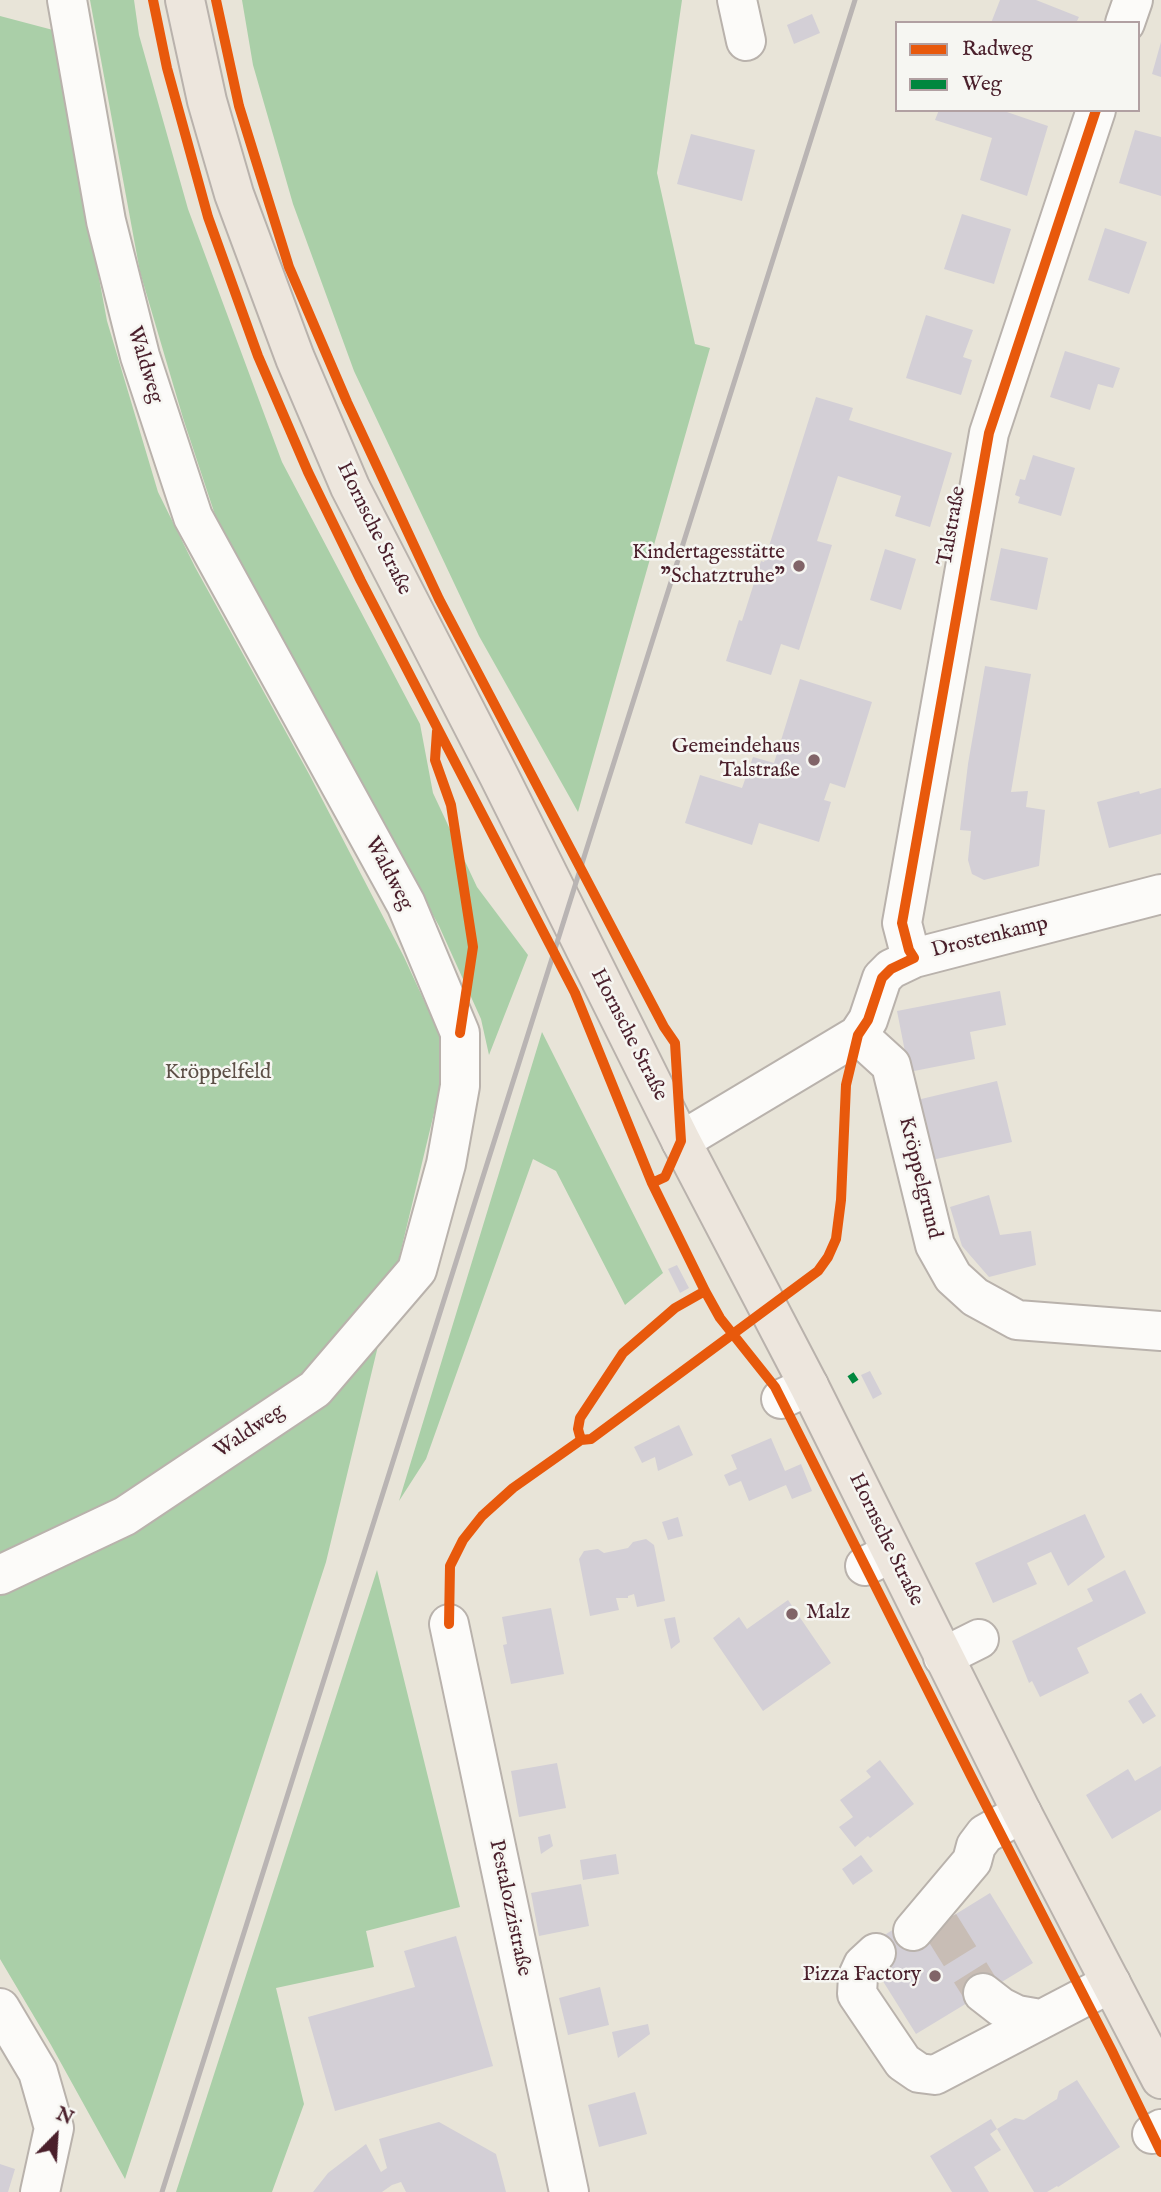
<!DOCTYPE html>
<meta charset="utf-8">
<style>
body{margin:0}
#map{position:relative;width:1161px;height:2192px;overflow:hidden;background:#e8e4d8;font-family:"IM FELL English",serif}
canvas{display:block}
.legend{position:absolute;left:895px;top:21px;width:245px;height:91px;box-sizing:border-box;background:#f6f6f2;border:2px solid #b1a0a2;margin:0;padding:9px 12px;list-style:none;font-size:21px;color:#4a1f2b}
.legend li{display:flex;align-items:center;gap:14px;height:35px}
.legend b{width:35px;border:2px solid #b1a0a2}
.north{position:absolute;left:21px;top:2101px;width:70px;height:70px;-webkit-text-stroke:5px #f6f6f2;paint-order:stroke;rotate:24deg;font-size:19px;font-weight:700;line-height:28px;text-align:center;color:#4a1f2b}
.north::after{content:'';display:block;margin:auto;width:24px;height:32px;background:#4a1f2b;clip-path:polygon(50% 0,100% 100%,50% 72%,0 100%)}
</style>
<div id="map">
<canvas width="1161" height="2192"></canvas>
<ul class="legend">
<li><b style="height:9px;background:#e8590c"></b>Radweg</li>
<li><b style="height:9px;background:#00873e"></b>Weg</li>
</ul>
<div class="north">N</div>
</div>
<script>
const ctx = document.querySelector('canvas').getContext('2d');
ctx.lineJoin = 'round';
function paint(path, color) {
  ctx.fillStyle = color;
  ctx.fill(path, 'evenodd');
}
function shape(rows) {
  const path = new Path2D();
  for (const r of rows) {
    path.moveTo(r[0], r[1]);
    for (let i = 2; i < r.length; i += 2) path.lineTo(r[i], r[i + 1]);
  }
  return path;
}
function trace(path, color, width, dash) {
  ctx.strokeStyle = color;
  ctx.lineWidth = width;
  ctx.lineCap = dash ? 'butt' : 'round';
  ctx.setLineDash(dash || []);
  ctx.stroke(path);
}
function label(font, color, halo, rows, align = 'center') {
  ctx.font = font + ' "IM FELL English",serif';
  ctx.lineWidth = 5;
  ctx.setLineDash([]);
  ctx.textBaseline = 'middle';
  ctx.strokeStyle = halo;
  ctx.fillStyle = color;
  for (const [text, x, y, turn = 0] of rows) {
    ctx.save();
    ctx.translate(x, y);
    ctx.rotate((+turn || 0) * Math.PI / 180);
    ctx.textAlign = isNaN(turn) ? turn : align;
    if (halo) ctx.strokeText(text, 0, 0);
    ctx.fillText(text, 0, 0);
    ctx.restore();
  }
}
const forest = shape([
 [90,0,134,0,139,35,188,209,282,462,420,724,433,793,477,887,528,955,489,1055,481,1019,439,926,219,527,183,418,140,272],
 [242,0,682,0,657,173,695,344,710,348,578,812,479,636,354,371,293,204,253,65],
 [0,16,53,30,107,321,158,492,195,567,309,774,404,957,439,1033,441,1084,326,1562,125,2179,51,2045,0,1959],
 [542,1032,663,1273,625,1305,556,1171,533,1159,426,1459,399,1501],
 [377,1570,460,1907,366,1931,374,1967,276,1988,304,2104,272,2192,176,2192]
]);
const building = shape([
 [1000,0,1036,0,1079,17,1076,23,991,23],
 [812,14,820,33,794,44,787,25],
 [1161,42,1161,77,1152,74],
 [939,110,1001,110,1048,126,1027,196,980,180,992,138,935,120],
 [1135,130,1161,137,1161,196,1119,183],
 [691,134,755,150,742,201,677,184],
 [962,214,1011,229,994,284,944,269],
 [1105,228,1147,242,1129,294,1088,280],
 [926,315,973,330,963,357,972,360,961,395,906,378],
 [1065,351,1120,368,1113,388,1098,384,1090,410,1050,397],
 [816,397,853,408,849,420,952,453,930,527,895,516,901,496,838,476,817,541,832,545,799,650,781,644,771,675,726,661,739,620,742,621,761,561,764,562],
 [1033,455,1075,468,1061,516,1018,503,1020,497,1015,495,1020,479,1025,480],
 [1001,548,1048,558,1037,610,990,600],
 [885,549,916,559,901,610,870,600],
 [985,666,1031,674,1011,792,1028,791,1026,807,1045,810,1039,866,984,880,972,874,968,860,971,831,960,830,968,764],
 [800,679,872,702,845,788,830,783,824,800,831,802,819,842,759,823,752,845,685,823,700,775,742,788,753,757,774,763],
 [1161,788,1161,834,1109,848,1097,802,1139,791,1140,794],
 [1000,991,1006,1025,970,1032,975,1059,909,1072,897,1011],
 [997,1081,1012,1142,932,1160,917,1100],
 [989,1195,1000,1235,1031,1231,1036,1265,989,1277,962,1246,950,1207],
 [677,1265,689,1288,680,1293,668,1269],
 [870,1371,882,1394,873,1399,861,1375],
 [679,1425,693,1455,658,1471,655,1457,642,1463,634,1447],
 [771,1438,785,1471,801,1464,812,1491,792,1499,786,1485,749,1501,741,1481,729,1486,724,1475,737,1469,731,1455],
 [1085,1514,1105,1557,1068,1586,1051,1552,1027,1563,1037,1584,993,1603,975,1563],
 [678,1517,683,1536,668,1540,662,1522],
 [646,1539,654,1545,665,1601,637,1607,634,1594,628,1596,628,1598,616,1598,619,1610,590,1616,579,1559,584,1551,598,1549,604,1553,628,1548,633,1542],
 [1125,1570,1146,1613,1077,1648,1089,1673,1040,1697,1032,1681,1029,1683,1012,1641,1093,1601,1087,1589],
 [788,1600,831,1663,763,1711,713,1638,739,1617,747,1629],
 [551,1608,564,1674,511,1684,503,1645,507,1644,502,1617],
 [675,1617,680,1642,671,1649,664,1619],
 [1141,1693,1156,1716,1143,1724,1128,1701],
 [880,1760,914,1804,870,1838,868,1836,855,1847,839,1827,853,1817,840,1800,871,1777,866,1771],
 [557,1763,566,1808,519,1817,511,1771],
 [1161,1766,1161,1810,1112,1839,1086,1795,1128,1769,1135,1781],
 [550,1834,553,1846,541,1854,538,1837],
 [616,1854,619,1874,583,1880,580,1860],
 [861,1855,873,1871,853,1885,842,1869],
 [581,1884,589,1926,539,1936,531,1893],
 [990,1893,1033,1963,916,2034,876,1970,870,1944,907,1921,917,1938],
 [456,1936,493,2066,335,2111,308,2017,415,1987,404,1951],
 [600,1987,609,2025,568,2035,559,1998],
 [648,2024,650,2034,618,2058,612,2032],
 [1077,2080,1120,2147,1058,2187,1057,2186,1047,2192,1034,2192,997,2129,1015,2118,1024,2120,1041,2109,1057,2099,1059,2091],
 [635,2092,647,2134,599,2147,588,2105],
 [991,2119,997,2129,990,2134,1001,2150,974,2167,989,2192,952,2192,930,2156],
 [439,2122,496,2154,506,2192,406,2192,401,2182,392,2185,382,2192,313,2192,328,2173,366,2144,381,2172,387,2168,379,2139],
 [0,2164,15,2169,8,2192,0,2192]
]);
const minorTunnel = shape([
 [940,1924,983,1993]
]);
const path = shape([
 [841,1200,846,1086],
 [581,1440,591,1439,695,1362]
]);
const minor = shape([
 [737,0,746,41],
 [1125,23,1133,0],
 [914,958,909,950,902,923,989,433,1096,110],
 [858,1035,891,1065,935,1245,953,1277,975,1297,1017,1320,1161,1331],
 [681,1141,858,1035,868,1020,882,978,891,969,914,958,1161,894],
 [781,1399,809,1386],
 [865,1566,891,1553],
 [0,1575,125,1516,315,1389,417,1270,446,1164,460,1086,460,1033,406,904,193,517,140,356,106,221,67,0],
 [449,1624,569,2192],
 [943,1657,979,1639],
 [913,1931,972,1861,976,1846,985,1834,1022,1813],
 [876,1953,863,1965,858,1976,857,1994,903,2062,919,2073,935,2075,1111,1983],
 [983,1993,1001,2007,1017,2015,1040,2019],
 [0,2008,38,2072,54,2128,40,2192],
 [1152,2134,1161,2129]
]);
const major = shape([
 [185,0,207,101,234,194,295,358,350,487,499,776,681,1141,809,1386,1022,1813,1161,2079]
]);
const rail = shape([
 [162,2192,855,0]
]);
const pathBridge = shape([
 [695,1362,818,1271,828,1257,836,1239,841,1200]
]);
const quiet = shape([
 [850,1380,856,1376]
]);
const cycleway = shape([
 [153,0,167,68,208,217,258,356,308,472,361,581,575,993,652,1183,705,1291,720,1318,775,1387,971,1776,1112,2051,1161,2152],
 [216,0,239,106,289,267,347,402,439,599,664,1027,675,1043,681,1141,665,1177,652,1183],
 [437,731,435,760,451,805,473,947,460,1033],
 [581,1440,578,1429,580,1418,623,1353,675,1308,705,1291],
 [449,1624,450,1566,463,1540,482,1516,513,1488,581,1440,591,1439,818,1271,828,1257,836,1239,841,1200,846,1085,858,1035,868,1020,882,978,891,969,914,958,909,950,902,923,989,433,1096,110]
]);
const markers = [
 [799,566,7,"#816468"],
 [814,760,7,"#816468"],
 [792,1614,7,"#816468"],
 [935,1976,7,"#816468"]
];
const streetNames = [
 ["Waldweg",144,365,73],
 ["Talstraße",953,526,-80],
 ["Hornsche Straße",373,529,64],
 ["Waldweg",388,874,62],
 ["Drostenkamp",990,938,-14],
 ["Hornsche Straße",628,1035,63],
 ["Kröppelgrund",919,1178,76],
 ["Waldweg",250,1432,-34],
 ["Hornsche Straße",885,1540,64],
 ["Pestalozzistraße",509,1908,78]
];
const poiNames = [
 ["Kindertagesstätte",785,554],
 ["\"Schatztruhe\"",785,578],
 ["Gemeindehaus",800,748],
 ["Talstraße",800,772],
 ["Malz",806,1614,"left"],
 ["Pizza Factory",921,1976]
];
const parkNames = [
 ["Kröppelfeld",218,1074]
];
paint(forest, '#aacfa8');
paint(building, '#d3cfd6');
trace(minorTunnel, '#c8bdb5', 38, [38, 19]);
trace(minor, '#b9b2ac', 42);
trace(major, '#b9b2ac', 42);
trace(path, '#d6d3d0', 4.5, [5, 5]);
trace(minor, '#fcfbf9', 38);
trace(major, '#ede6dd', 38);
trace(rail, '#b9b4b3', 5);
trace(pathBridge, '#d6d3d0', 4.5, [5, 5]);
trace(quiet, '#00873e', 9, [18, 9]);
trace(cycleway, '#e8590c', 10);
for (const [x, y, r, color] of markers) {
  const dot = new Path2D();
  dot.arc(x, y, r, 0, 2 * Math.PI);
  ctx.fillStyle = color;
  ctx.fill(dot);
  trace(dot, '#f6f6f2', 2.5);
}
label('21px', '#4a1f2b', '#f6f6f2', streetNames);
label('21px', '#4a1f2b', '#f6f6f2', poiNames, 'right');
label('21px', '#5c4f46', '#f6f6f2', parkNames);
</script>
